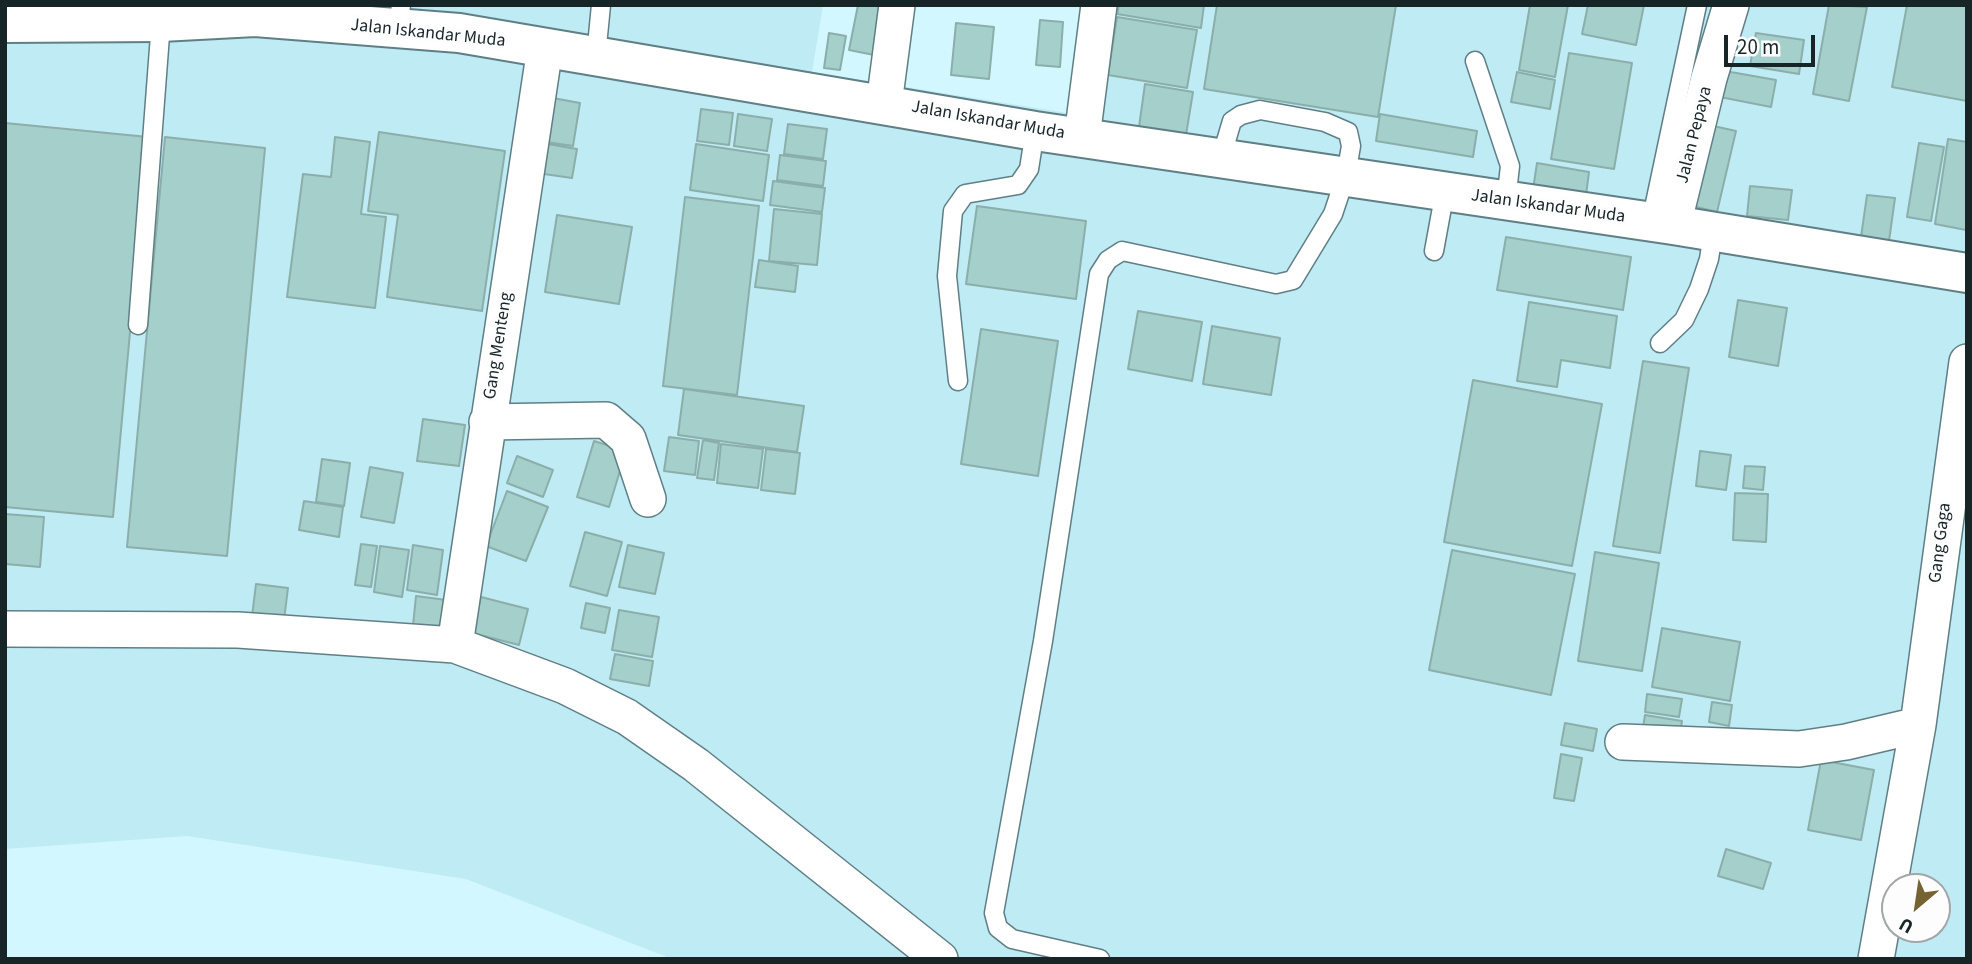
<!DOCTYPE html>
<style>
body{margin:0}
#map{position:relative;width:1972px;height:964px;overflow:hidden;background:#d3f7fe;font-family:"Source Sans 3",sans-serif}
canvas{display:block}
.frame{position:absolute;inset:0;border:7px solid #172527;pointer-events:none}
.north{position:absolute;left:1881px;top:873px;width:70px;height:70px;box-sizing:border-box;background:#fdfdfd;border:2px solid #a1a7a7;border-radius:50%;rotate:209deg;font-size:19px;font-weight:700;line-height:28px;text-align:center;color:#172527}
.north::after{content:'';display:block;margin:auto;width:24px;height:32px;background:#756432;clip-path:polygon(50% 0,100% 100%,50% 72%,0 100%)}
.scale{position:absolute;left:1724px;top:35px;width:91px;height:32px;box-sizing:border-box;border:4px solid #172527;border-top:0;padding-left:9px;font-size:21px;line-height:24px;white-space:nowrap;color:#172527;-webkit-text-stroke:5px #fdfdfd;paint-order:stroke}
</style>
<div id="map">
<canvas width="1972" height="964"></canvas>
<div class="frame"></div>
<div class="north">U</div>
<div class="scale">20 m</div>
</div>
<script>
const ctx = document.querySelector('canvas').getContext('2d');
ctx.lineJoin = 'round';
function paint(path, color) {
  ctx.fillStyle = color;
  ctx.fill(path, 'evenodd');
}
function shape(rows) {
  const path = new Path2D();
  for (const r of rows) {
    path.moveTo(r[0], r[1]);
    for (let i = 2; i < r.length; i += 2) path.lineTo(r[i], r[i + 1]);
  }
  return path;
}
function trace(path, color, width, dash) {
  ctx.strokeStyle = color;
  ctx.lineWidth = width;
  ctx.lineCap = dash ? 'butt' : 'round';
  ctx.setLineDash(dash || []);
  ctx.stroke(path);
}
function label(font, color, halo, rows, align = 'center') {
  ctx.font = font + ' "Source Sans 3",sans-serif';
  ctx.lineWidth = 7;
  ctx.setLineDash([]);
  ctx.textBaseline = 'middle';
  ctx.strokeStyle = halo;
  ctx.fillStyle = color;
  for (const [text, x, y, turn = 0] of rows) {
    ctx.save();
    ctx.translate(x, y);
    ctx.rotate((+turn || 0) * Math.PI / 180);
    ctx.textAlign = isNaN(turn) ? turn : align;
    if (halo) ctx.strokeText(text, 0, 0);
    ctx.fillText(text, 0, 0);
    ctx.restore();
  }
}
const built = shape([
 [5,5,823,5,812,72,1074,114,1095,5,1967,5,1967,959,672,959,466,879,187,836,5,849],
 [1895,887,1937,887,1937,929,1895,929]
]);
const building = shape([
 [858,5,895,5,884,57,849,50,858,5],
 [1119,5,1204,5,1201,28,1117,14,1119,5],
 [1217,5,1396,5,1378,117,1204,89,1217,5],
 [1530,5,1568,5,1555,77,1519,70,1530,5],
 [1588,5,1644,5,1636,45,1582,34,1588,5],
 [1829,5,1867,7,1849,101,1813,94,1829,5],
 [1907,5,1967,5,1967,101,1892,87,1907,5],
 [1117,17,1197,30,1187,88,1108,75,1117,17],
 [1040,20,1063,22,1060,67,1036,65,1040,20],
 [956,23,994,27,989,79,951,75,956,23],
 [829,33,846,36,840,70,824,68,829,33],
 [1756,33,1804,40,1799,74,1750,66,1756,33],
 [1569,53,1632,63,1614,169,1551,159,1569,53],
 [1725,71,1776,80,1771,107,1720,97,1725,71],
 [1517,72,1555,80,1550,109,1511,102,1517,72],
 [1145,84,1193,92,1186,135,1139,127,1145,84],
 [553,98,580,103,573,146,546,142,553,98],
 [701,109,733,113,729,145,697,141,701,109],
 [738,114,772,119,767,151,734,146,738,114],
 [1380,114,1477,131,1473,157,1376,141,1380,114],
 [5,123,148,137,113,517,5,507,5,123],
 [1700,123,1736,131,1717,212,1681,203,1700,123],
 [788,124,827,129,823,159,784,154,788,124],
 [379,132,505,151,482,311,387,297,398,215,368,211,379,132],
 [165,137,265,148,227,556,127,547,165,137],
 [335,137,370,142,361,214,386,217,375,308,287,297,303,174,331,177,335,137],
 [1948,139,1967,142,1966,230,1935,224,1948,139],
 [542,143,577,149,572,178,537,173,542,143],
 [1919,143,1944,147,1931,221,1907,217,1919,143],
 [696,144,769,155,763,201,690,190,696,144],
 [780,155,826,161,823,186,777,180,780,155],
 [1537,163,1589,172,1585,203,1532,196,1537,163],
 [773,181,825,188,822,212,770,205,773,181],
 [1750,186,1792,190,1788,220,1747,216,1750,186],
 [1867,195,1895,198,1889,241,1861,237,1867,195],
 [685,197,759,206,737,395,663,386,685,197],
 [977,206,1086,221,1076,299,966,284,977,206],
 [774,209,822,214,817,265,769,261,774,209],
 [557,215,632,227,619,304,545,292,557,215],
 [1506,237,1631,257,1623,310,1497,290,1506,237],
 [759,260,798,266,795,292,755,287,759,260],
 [1738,300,1787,308,1778,366,1729,357,1738,300],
 [1529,302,1617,316,1610,368,1561,360,1557,387,1517,381,1529,302],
 [1138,311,1202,322,1192,381,1128,369,1138,311],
 [1212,326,1280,338,1271,395,1203,384,1212,326],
 [981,329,1058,341,1038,476,961,464,981,329],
 [1643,361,1689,368,1660,553,1613,546,1643,361],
 [1473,380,1602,404,1572,566,1444,542,1473,380],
 [684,389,804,406,797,452,678,435,684,389],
 [423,419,465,425,459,466,417,461,423,419],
 [669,437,699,441,695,475,664,471,669,437],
 [703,440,719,443,714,480,697,478,703,440],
 [594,441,626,451,609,507,577,497,594,441],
 [721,444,763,449,758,488,717,483,721,444],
 [766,449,800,453,795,494,761,490,766,449],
 [1700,451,1731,455,1726,490,1696,486,1700,451],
 [517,456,553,470,543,497,507,483,517,456],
 [322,459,350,463,344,506,316,502,322,459],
 [1745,466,1765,467,1763,490,1743,488,1745,466],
 [370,467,403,473,394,523,361,517,370,467],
 [507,491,548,507,526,561,486,546,507,491],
 [1735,493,1768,494,1766,542,1733,540,1735,493],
 [304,501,343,507,339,537,299,530,304,501],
 [5,514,44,517,40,567,5,564,5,514],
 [585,532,622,542,607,596,570,586,585,532],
 [361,544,377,546,371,587,355,585,361,544],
 [413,545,443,550,437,595,407,590,413,545],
 [628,545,664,553,655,594,619,587,628,545],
 [380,546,409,550,402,597,374,592,380,546],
 [1452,550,1575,574,1551,695,1429,670,1452,550],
 [1595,552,1659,563,1642,671,1578,661,1595,552],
 [256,584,288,588,284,620,252,616,256,584],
 [416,596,454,601,449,639,412,635,416,596],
 [481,597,528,609,519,645,472,633,481,597],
 [586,603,610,608,605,633,581,628,586,603],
 [619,610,659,617,652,657,612,650,619,610],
 [1662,628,1740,642,1730,701,1652,687,1662,628],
 [615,654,653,661,649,686,610,679,615,654],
 [1647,694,1682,699,1679,717,1645,712,1647,694],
 [1712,702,1732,705,1729,726,1709,722,1712,702],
 [1645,715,1682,721,1679,740,1642,734,1645,715],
 [1565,723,1597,729,1593,751,1561,745,1565,723],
 [1561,754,1582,758,1574,801,1554,798,1561,754],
 [1821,760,1874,770,1861,840,1808,830,1821,760],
 [1726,849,1771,863,1763,889,1718,876,1726,849]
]);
const lane = shape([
 [398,30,401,5],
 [596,56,601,5],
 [1475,61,1510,166,1506,201],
 [1651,222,1697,5],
 [1434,251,1445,191],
 [138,325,161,22],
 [1660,343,1684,320,1699,289,1709,259,1713,233],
 [958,381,947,276,953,211,965,194,1018,185,1029,169,1035,131],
 [1100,959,1012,939,998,928,994,913,1043,641,1099,274,1108,260,1122,251,1276,284,1293,280,1333,214,1346,175,1351,146,1348,132,1325,122,1260,110,1241,115,1232,121,1221,158]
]);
const street = shape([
 [884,104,897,5],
 [1082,137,1099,5],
 [1673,225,1709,78,1731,5],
 [487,422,606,420,628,439,648,499],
 [5,629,238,630,455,645,565,686,627,717,696,765,940,959],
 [455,645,545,48],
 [1623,742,1799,749,1846,742,1918,725],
 [1876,959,1918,725,1967,362]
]);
const secondary = shape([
 [5,23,161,22,255,17,459,33,1035,131,1673,225,1967,273]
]);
const streetNames = [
 ["Jalan Iskandar Muda",428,34,6],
 ["Jalan Iskandar Muda",988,121,10],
 ["Jalan Pepaya",1695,135,-76],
 ["Jalan Iskandar Muda",1548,207,8],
 ["Gang Menteng",499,346,-81],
 ["Gang Gaga",1941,543,-83]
];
paint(built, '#beebf4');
paint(building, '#a4cfca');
trace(building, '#8caeaa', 2);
trace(lane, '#5f7f85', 21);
trace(street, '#5f7f85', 38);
trace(secondary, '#5f7f85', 42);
trace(lane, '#fff', 18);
trace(street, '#fff', 35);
trace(secondary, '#fff', 38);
label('18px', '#172527', '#fdfdfd', streetNames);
</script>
